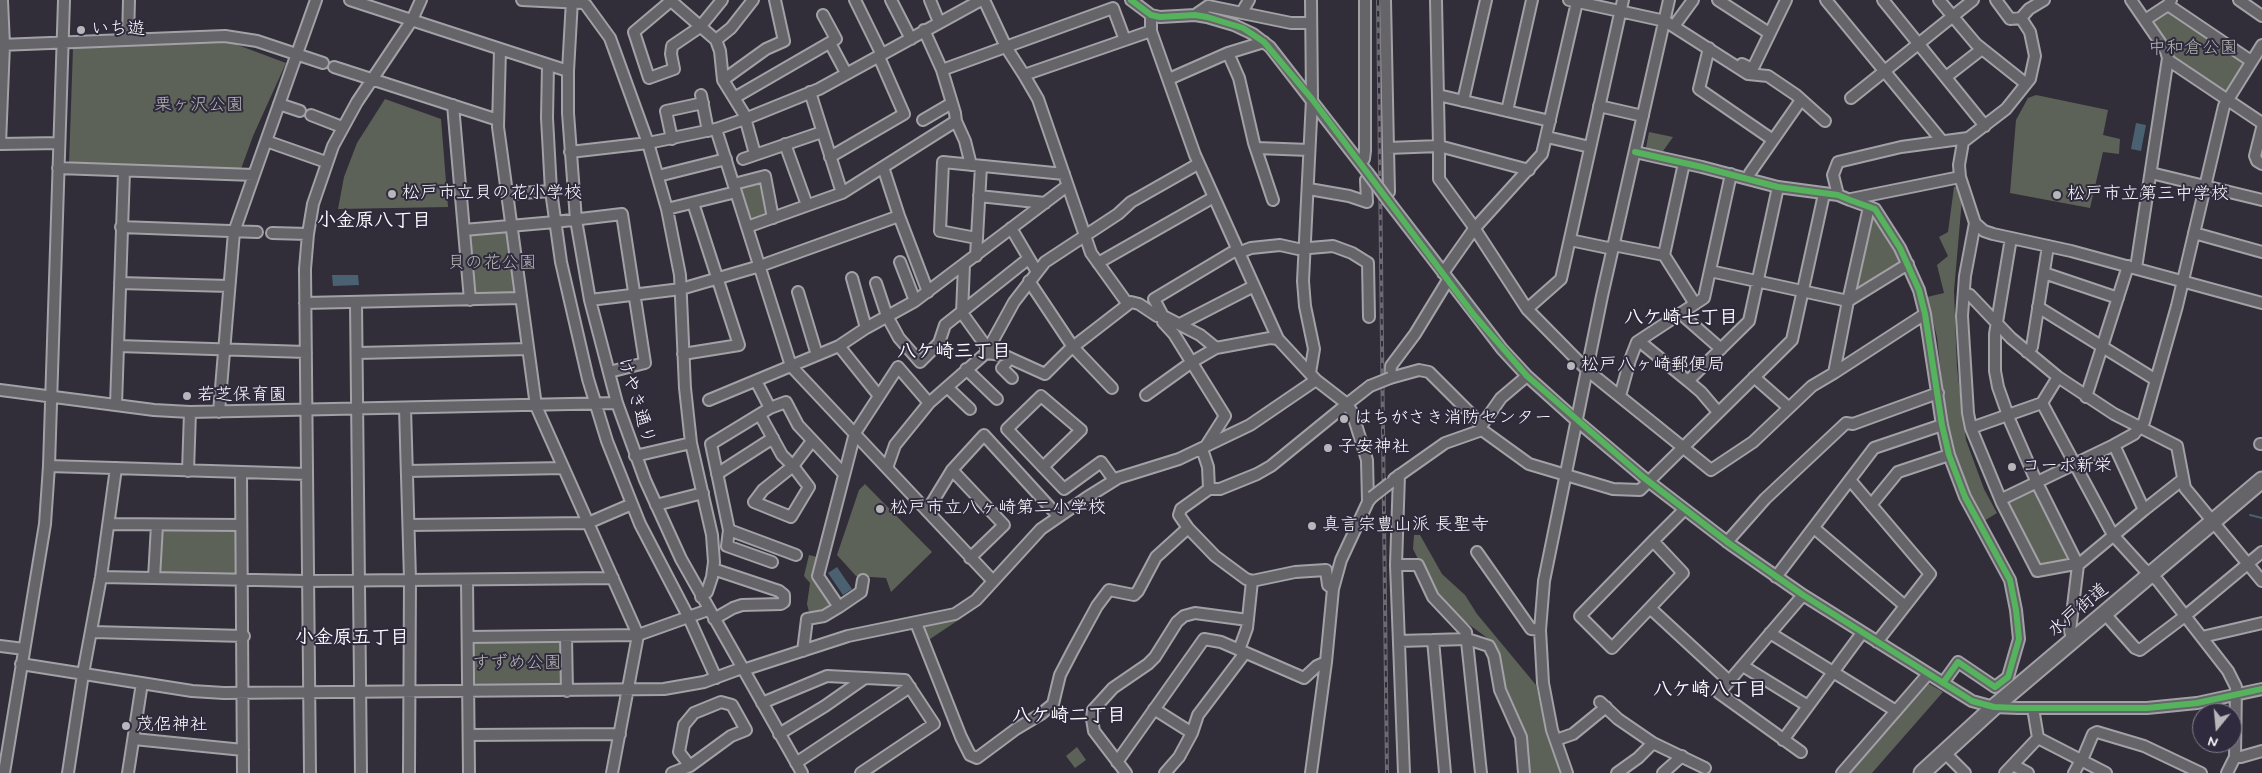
<!DOCTYPE html>
<meta charset="utf-8">
<style>
body{margin:0}
#map{position:relative;width:2262px;height:773px;overflow:hidden;background:#312e39;font-family:Mynerve,sans-serif}
canvas{display:block}
.north{position:absolute;left:2192px;top:703px;width:50px;height:50px;box-sizing:border-box;background:#2f2a3d;border:1px solid #827f8b;border-radius:50%;rotate:197deg;font-size:14px;font-weight:700;line-height:20px;text-align:center;color:#fff}
.north::after{content:'';display:block;margin:auto;width:18px;height:22px;background:#b7b6ba;clip-path:polygon(50% 0,100% 100%,50% 72%,0 100%)}
</style>
<div id="map">
<canvas width="2262" height="773"></canvas>
<div class="north">N</div>
</div>
<script>
const ctx = document.querySelector('canvas').getContext('2d');
ctx.lineJoin = 'round';
function paint(path, color) {
  ctx.fillStyle = color;
  ctx.fill(path, 'evenodd');
}
function shape(rows) {
  const path = new Path2D();
  for (const r of rows) {
    path.moveTo(r[0], r[1]);
    for (let i = 2; i < r.length; i += 2) path.lineTo(r[i], r[i + 1]);
  }
  return path;
}
function trace(path, color, width, dash) {
  ctx.strokeStyle = color;
  ctx.lineWidth = width;
  ctx.lineCap = dash ? 'butt' : 'round';
  ctx.setLineDash(dash || []);
  ctx.stroke(path);
}
function label(font, color, halo, rows, align = 'center') {
  ctx.font = font + ' Mynerve,"Klee One",sans-serif';
  ctx.lineWidth = 4;
  ctx.setLineDash([]);
  ctx.textBaseline = 'middle';
  ctx.strokeStyle = halo;
  ctx.fillStyle = color;
  for (const [text, x, y, turn = 0] of rows) {
    ctx.save();
    ctx.translate(x, y);
    ctx.rotate((+turn || 0) * Math.PI / 180);
    ctx.textAlign = isNaN(turn) ? turn : align;
    if (halo) ctx.strokeText(text, 0, 0);
    ctx.fillText(text, 0, 0);
    ctx.restore();
  }
}
const green = shape([
 [2166,10,2246,63,2225,94,2174,61,2151,20],
 [227,41,286,63,253,136,241,169,69,165,73,48],
 [2036,95,2108,110,2103,135,2120,139,2119,154,2103,152,2090,208,2010,193,2016,120,2028,98],
 [385,99,441,119,448,207,338,209,344,177,357,143],
 [1649,132,1673,137,1661,154,1646,148],
 [761,181,768,215,749,220,738,188],
 [1959,186,1962,199,1954,291,1957,368,1966,440,1984,489,1997,513,1984,521,1964,485,1947,430,1937,337,1927,297,1944,293,1937,265,1948,256,1939,237,1948,232,1954,187],
 [1870,213,1874,213,1894,244,1903,263,1857,290,1853,290],
 [507,229,518,293,515,295,473,295,469,233],
 [865,484,932,552,891,592,886,578,856,576,837,555,859,490],
 [2036,489,2067,559,2037,566,2004,503],
 [160,528,240,530,241,579,159,578],
 [1414,535,1420,535,1442,574,1465,595,1477,614,1536,685,1548,739,1560,773,1528,773,1522,726,1501,692,1494,643,1440,603,1413,549],
 [809,555,817,557,813,575,831,605,818,611,809,612,807,604,810,583,804,576],
 [956,617,957,621,927,641,923,627],
 [474,640,561,640,564,642,564,686,472,686,471,643],
 [1926,682,1943,692,1872,773,1850,773,1850,771],
 [1077,747,1086,760,1075,768,1066,756]
]);
const water = shape([
 [2136,123,2146,125,2141,151,2131,149],
 [332,275,358,275,359,285,333,286],
 [837,567,852,589,843,595,828,573]
]);
const stream = shape([
 [2250,515,2262,518]
]);
const minor = shape([
 [350,0,568,71],
 [522,0,583,3,586,5,610,38,648,143,667,209,680,275,685,388,691,443,712,535,714,562,712,577,707,592,701,597],
 [572,0,568,71,568,113,576,220,590,300,617,403,645,480,681,559,802,773],
 [670,0,716,40,720,51,723,80,744,114,755,154],
 [672,0,634,32,649,78,674,69,671,54,672,46,700,27,722,0],
 [855,0,882,55],
 [891,0,911,39],
 [930,0,939,22],
 [984,0,1006,47,1024,75,1151,31],
 [1131,0,1151,15,1160,17,1195,15,1207,17,1234,25,1253,34,1270,47,1367,172],
 [1385,0,1388,148],
 [1569,0,1665,21,1748,74,1768,76,1796,95,1825,121],
 [1718,0,1769,33],
 [1826,0,1942,141],
 [1883,0,1985,126],
 [1939,0,1976,44,2025,83],
 [1996,0,2010,19,2021,18,2029,9,2044,0],
 [2131,0,2166,51,2168,58,2136,268],
 [2239,0,2262,16],
 [2168,5,2251,61],
 [1242,12,1249,0],
 [1151,15,1151,31,1195,155,1278,339],
 [1195,15,1208,6,1291,23,1311,23],
 [2021,18,2030,32,2035,56,2030,79,2006,109,1963,142,1959,165,1960,177,1975,223,1984,231,1993,234,2071,251,2262,303],
 [2145,20,2168,5,2171,0],
 [1674,26,1693,0],
 [924,30,942,70,955,113,956,121,965,141,971,165],
 [128,39,129,0],
 [716,40,731,28,753,0],
 [830,43,846,73],
 [0,45,225,36,257,41,323,63],
 [1709,48,1699,89,1773,140],
 [500,49,498,127,536,406,638,635,612,773],
 [1228,53,1239,78,1254,143,1273,200],
 [2168,60,2262,123],
 [1742,64,1750,68,1753,68,1786,0],
 [548,65,547,118,551,191,561,262,588,379,607,441,640,524,689,618,716,678],
 [334,67,498,120],
 [942,70,1113,8,1125,40],
 [1024,75,1038,99,1091,253,1127,303],
 [1946,77,1982,49],
 [1169,79,1228,53,1264,42],
 [723,80,766,49,784,41,775,0],
 [810,92,842,193],
 [701,95,708,131],
 [1438,95,1550,121],
 [734,98,836,39,823,15],
 [1851,98,1973,0],
 [1463,101,1486,0],
 [279,104,300,111],
 [453,105,470,300],
 [1599,106,1643,116],
 [1507,111,1532,0],
 [311,115,342,127],
 [923,120,952,103],
 [2262,128,2255,156,2257,161,2262,164],
 [716,129,791,366,993,581],
 [1547,137,1590,147],
 [672,139,666,111,703,103],
 [266,141,326,162],
 [0,144,4,45,2,0],
 [0,144,59,143],
 [785,144,807,205],
 [1257,148,1309,150],
 [570,152,648,143,716,129,745,119,819,89,981,0],
 [1635,152,1702,167,1778,187,1838,195,1850,200,1875,209,1900,248,1919,290,1925,314,1942,425,1949,455,1965,497,2010,580,2016,610,2019,639,2008,677,1995,687,1958,662,1943,683],
 [830,157,904,114,879,57],
 [743,159,822,132],
 [1360,163,1364,159,1365,151,1365,0],
 [883,167,899,216,928,292],
 [58,168,254,175,316,0],
 [1529,170,1439,146,1439,179,1471,223,1527,309,1587,370,1711,470,1753,442,1812,386,1834,373],
 [2151,173,2262,200],
 [658,176,726,159],
 [1748,178,1750,173,1801,100],
 [734,184,765,176,773,218],
 [1309,189,1349,196,1367,202,1366,180,1371,177],
 [507,194,551,191],
 [1385,195,1389,192,1388,148,1439,146,1436,0],
 [1838,195,1833,175,1838,162,1901,147,1968,138],
 [979,196,1045,203],
 [1851,199,1960,177],
 [1389,202,1502,349,1527,376,1577,421,1648,481,1730,544,1803,595,1972,701,1994,707,2018,708,2147,708,2197,703,2262,689],
 [1869,207,1848,301,1908,264],
 [667,209,736,192],
 [1975,223,1965,276,1962,316,1968,413,1971,428,2002,503,2037,571,2075,564],
 [121,227,257,232],
 [747,227,842,193,956,121],
 [1011,228,1037,272],
 [464,230,555,222,622,214,645,363,609,372],
 [272,233,308,234],
 [2194,233,2262,252],
 [976,238,940,231,943,162,1064,174],
 [2011,238,1995,334,1995,371,1998,387,2010,421,2037,483,2078,565,2070,631,2073,641],
 [1570,240,1613,249],
 [1613,245,1664,255,1695,304],
 [1238,253,1251,248,1280,245,1298,249,1333,246,1352,253,1368,263,1369,317],
 [1664,255,1684,163],
 [976,256,981,166],
 [900,262,915,301],
 [1098,263,1214,197],
 [964,265,962,313,988,349],
 [1710,271,1848,301,1834,373,1925,314],
 [1443,273,1474,229,1542,154,1577,2],
 [2044,273,2118,298],
 [852,278,866,328],
 [1448,280,1415,334,1391,366,1390,378,1419,370,1429,372,1482,425,1482,430,1529,464,1613,489,1640,490,1792,340,1824,194],
 [1029,281,1073,347,1112,388],
 [120,283,229,286],
 [876,283,887,316,899,338,920,362,939,343,945,325,1028,259],
 [798,292,817,355],
 [1964,293,1970,295,2011,338,2058,377,2114,414,2177,446,2185,488,2262,581],
 [590,300,681,289,760,266,899,216],
 [305,303,521,298],
 [356,303,361,773],
 [2038,307,2156,380],
 [1527,309,1561,279,1623,0],
 [1681,314,1721,349],
 [1180,324,1254,286],
 [1639,341,1688,381],
 [118,346,306,352],
 [839,346,879,396],
 [2027,352,2032,347,2048,246],
 [358,353,528,349],
 [986,353,1003,355,1045,374,1069,350,1131,302,1139,304,1157,316,1163,316,1200,335,1216,348],
 [683,354,739,345,693,203],
 [1010,358,1002,368,1012,378],
 [966,369,997,399],
 [1310,373,1314,349,1305,306,1303,281,1312,99,1311,0],
 [1754,377,1788,407],
 [2058,377,2042,403,2113,535,2143,568,2158,581,2228,671,2236,687,2235,757,2227,773],
 [756,381,770,408,786,402,798,425,844,474],
 [948,388,970,409],
 [0,390,154,410,190,412,617,403],
 [1146,395,1192,362,1216,348,1270,338,1278,339,1316,380,1347,404,1271,466,1257,474,1220,489,1209,489],
 [1620,396,1630,360,1637,342,1704,298,1731,174],
 [2086,397,2128,266],
 [709,400,839,346,866,328,915,301,1067,186],
 [116,405,124,171],
 [405,408,410,579,409,773],
 [770,408,711,444,729,530,727,546,772,562],
 [219,412,234,232,254,175],
 [1718,412,1701,392,1688,381,1749,321,1778,187],
 [760,415,782,455,793,466,809,487,791,517,754,502,763,490,793,466,812,441],
 [1482,425,1501,398,1527,376],
 [1971,428,2042,403],
 [2260,444,2262,444],
 [2114,445,2134,434,2144,422,2177,306,2224,106,2262,45],
 [1206,446,1225,416,1174,334,1163,322,1163,316,1154,299,1236,250],
 [1202,449,1208,467,1209,489,1181,509,1179,515,1188,528,1215,556,1246,579,1252,581,1247,628,1239,650],
 [635,456,691,443],
 [49,466,307,474],
 [1043,467,1081,430,1041,396,1007,429,1043,467,1064,489,1101,462,1114,480],
 [887,468,895,445,929,403,986,353,1014,302,1045,262,1118,214,1131,202,1198,164],
 [952,470,1004,525,970,558],
 [188,471,190,412],
 [407,471,563,468],
 [241,473,243,773],
 [717,474,773,438],
 [1399,475,1396,565,1404,773],
 [1394,479,1445,443,1482,430],
 [1850,480,1930,574,1877,642],
 [2002,499,2114,445,2144,510,2078,565],
 [1368,502,1367,460,1352,412,1347,404,1370,386],
 [656,505,703,493],
 [1871,505,1898,472,1949,455],
 [2144,510,2182,480],
 [927,511,952,470,984,435,1058,516],
 [109,524,240,525],
 [409,525,588,523,632,504],
 [1814,528,1904,605],
 [729,530,796,555],
 [1653,541,1683,573,1612,648,1580,616,1653,541,1684,510],
 [1727,542,1765,499,1846,423,1853,424,1938,393],
 [1477,552,1531,629,1540,630],
 [1396,565,1418,565,1433,597,1466,632,1481,773],
 [713,569,779,591,784,595,784,602,781,604,742,605,733,608,714,619],
 [101,577,307,581,613,578],
 [1776,577,1874,448,1942,425],
 [154,578,157,525],
 [467,580,469,773],
 [1252,581,1295,572,1326,570,1328,585,1333,589],
 [839,607,818,576,855,433,898,367,929,403],
 [1650,608,1729,681],
 [2105,614,2135,648,2140,650,2185,616,2262,552],
 [916,623,961,737,970,755,977,758,1016,729,1041,714,1053,704,1060,675,1073,650,1097,606,1109,590,1134,595,1138,591,1156,557,1188,528],
 [92,632,244,636],
 [1770,633,1896,711],
 [468,637,638,635,708,610],
 [566,637,567,691],
 [2202,637,2262,623],
 [1433,640,1445,773],
 [1399,641,1467,639,1489,646,1494,656,1500,690,1521,737,1524,773],
 [0,646,24,649],
 [803,651,807,619,824,616,839,607,861,592,863,580],
 [21,664,192,691,224,693,664,689,704,682,742,668],
 [1743,666,1808,706],
 [743,670,848,636,955,614,976,600,1041,529,1086,498,1118,478,1179,459,1250,425,1316,380],
 [1600,702,1618,719,1653,743,1705,768],
 [762,703,827,676,905,680,934,724,861,773],
 [2033,708,2038,738,2106,773],
 [1154,709,1192,733],
 [779,734,825,706,865,678],
 [469,735,620,734],
 [134,739,243,750],
 [1556,740,1573,734,1606,707],
 [1783,740,1862,633],
 [1801,752,1719,693,1803,595],
 [1945,753,1965,773],
 [2235,757,2241,757,2262,751],
 [2082,760,2093,734,2097,732,2144,746,2201,773],
 [1117,762,1204,639,1221,642,1304,678,1317,666,1326,662],
 [796,763,910,687],
 [2013,765,2028,773],
 [4,773,45,524,49,466,64,0],
 [68,773,83,674,101,577,116,468],
 [128,773,142,683],
 [310,773,305,269,308,234,313,204,333,146,357,102,412,20,421,0],
 [672,773,690,766,731,736,746,730,732,705,721,702,694,713,684,725,679,752,690,766],
 [1126,773,1094,731,1092,719,1093,710,1113,688,1148,664,1155,657,1177,622,1184,616,1195,613,1248,620],
 [1165,773,1179,757,1192,733,1198,715,1245,653],
 [1311,773,1326,662,1333,589,1341,560,1368,502,1372,497],
 [1567,773,1552,730,1543,683,1540,630,1544,581,1602,296,1669,0],
 [1617,773,1638,758,1653,743],
 [1663,773,1682,756],
 [1842,773,1928,674],
 [2005,773,2038,738],
 [2074,773,2081,760]
]);
const highway = shape([
 [1922,773,1994,707,2262,480]
]);
const rail = shape([
 [1378,0,1387,773]
]);
const minorBridge = shape([
 [1367,172,1389,202],
 [1370,386,1390,378],
 [1372,497,1390,483]
]);
const cycleway = shape([
 [1131,0,1151,15,1160,17,1195,15,1207,17,1243,28,1264,42,1312,99,1474,315,1527,376,1643,477,1730,544,1803,595,1972,701,1994,707,2018,708,2147,708,2197,703,2262,689],
 [1635,152,1702,167,1778,187,1838,195,1850,200,1875,209,1900,248,1919,290,1925,314,1942,425,1949,455,1965,497,2010,580,2016,610,2019,639,2008,677,1995,687,1958,662,1943,683]
]);
const markers = [
 [81,30,5,"#b7b6ba"],
 [392,194,5,"#b7b6ba"],
 [2057,195,5,"#b7b6ba"],
 [1571,366,5,"#b7b6ba"],
 [187,396,5,"#b7b6ba"],
 [1344,419,5,"#b7b6ba"],
 [1328,448,5,"#b7b6ba"],
 [2012,467,5,"#b7b6ba"],
 [880,509,5,"#b7b6ba"],
 [1312,526,5,"#b7b6ba"],
 [126,726,5,"#b7b6ba"]
];
const poiNames = [
 ["いち遊",91,30],
 ["松戸市立貝の花小学校",402,194],
 ["松戸市立第三中学校",2067,195],
 ["松戸八ヶ崎郵便局",1581,366],
 ["若芝保育園",197,396],
 ["はちがさき消防センター",1354,419],
 ["子安神社",1338,448],
 ["コーポ新栄",2022,467],
 ["松戸市立八ヶ崎第二小学校",890,509],
 ["真言宗豊山派 長聖寺",1322,526],
 ["茂侶神社",136,726]
];
const parkNames = [
 ["中和倉公園",2193,49],
 ["栗ヶ沢公園",199,106],
 ["貝の花公園",492,264],
 ["すずめ公園",517,664]
];
const streetNames = [
 ["けやき通り",635,401,73],
 ["水戸街道",2079,611,-40]
];
const neighbourhoodNames = [
 ["小金原八丁目",374,222],
 ["八ケ崎七丁目",1681,319],
 ["八ケ崎三丁目",954,353],
 ["小金原五丁目",352,639],
 ["八ケ崎八丁目",1710,691],
 ["八ケ崎二丁目",1069,717]
];
paint(green, '#5d6259');
paint(water, '#4a6171');
trace(stream, '#4a6171', 2);
trace(minor, '#a2a1a6', 14);
trace(highway, '#a2a1a6', 19);
trace(minor, '#656469', 10);
trace(highway, '#656469', 15);
trace(rail, '#6d6b71', 4);
trace(rail, '#2f2a3d', 2, [5.5]);
trace(minorBridge, '#a2a1a6', 14, []);
trace(minorBridge, '#656469', 10);
trace(cycleway, '#56b35d', 6);
for (const [x, y, r, color] of markers) {
  const dot = new Path2D();
  dot.arc(x, y, r, 0, 2 * Math.PI);
  ctx.fillStyle = color;
  ctx.fill(dot);
  trace(dot, '#2f2a3d', 2);
}
label('18px', '#fff', '#2f2a3d', poiNames, 'left');
label('18px', '#b2b4ae', '#2f2a3d', parkNames);
label('18px', '#fff', '#2f2a3d', streetNames);
label('bold 19px', '#fff', '#2f2a3d', neighbourhoodNames);
</script>
